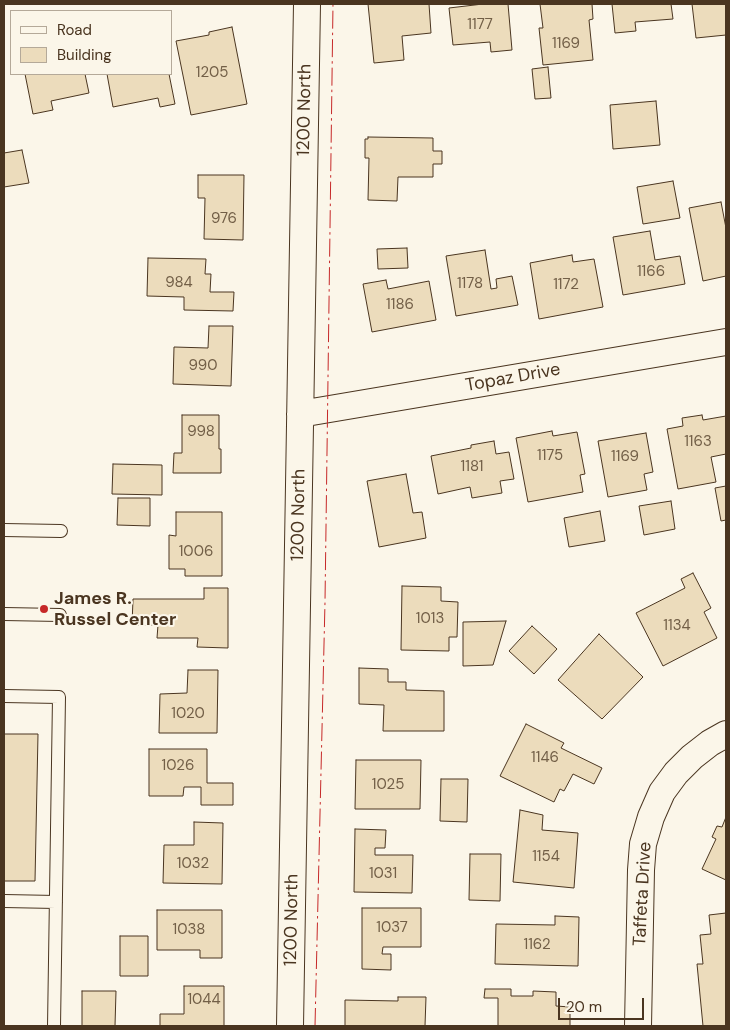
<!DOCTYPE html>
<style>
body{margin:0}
#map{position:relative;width:730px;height:1030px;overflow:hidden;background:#fbf6e9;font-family:"DM Sans",sans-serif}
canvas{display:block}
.frame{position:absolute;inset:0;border:5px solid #4a3520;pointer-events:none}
.legend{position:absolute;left:10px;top:10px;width:162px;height:65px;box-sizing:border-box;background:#fbf6e9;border:1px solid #b4a999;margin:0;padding:6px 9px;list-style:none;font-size:15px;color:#4a3520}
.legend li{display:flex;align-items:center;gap:10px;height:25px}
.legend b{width:25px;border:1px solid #b4a999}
.scale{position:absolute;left:558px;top:998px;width:86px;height:22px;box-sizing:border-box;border:2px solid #4a3520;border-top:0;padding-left:6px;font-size:15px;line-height:18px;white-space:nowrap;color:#4a3520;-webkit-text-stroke:4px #fbf6e9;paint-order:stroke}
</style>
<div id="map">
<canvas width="730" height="1030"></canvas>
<div class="frame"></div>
<ul class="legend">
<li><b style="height:6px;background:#fbf6e9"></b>Road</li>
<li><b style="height:14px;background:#ecdcbc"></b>Building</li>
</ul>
<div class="scale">20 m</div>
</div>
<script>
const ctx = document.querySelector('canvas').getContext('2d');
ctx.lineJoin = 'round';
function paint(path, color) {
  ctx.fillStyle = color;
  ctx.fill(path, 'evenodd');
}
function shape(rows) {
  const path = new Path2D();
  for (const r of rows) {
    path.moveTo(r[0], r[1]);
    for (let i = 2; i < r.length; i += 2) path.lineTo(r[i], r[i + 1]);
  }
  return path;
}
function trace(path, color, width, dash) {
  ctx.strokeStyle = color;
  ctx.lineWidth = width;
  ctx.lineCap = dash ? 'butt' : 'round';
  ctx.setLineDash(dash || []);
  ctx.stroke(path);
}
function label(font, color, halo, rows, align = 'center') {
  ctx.font = font + ' "DM Sans",sans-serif';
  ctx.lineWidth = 4;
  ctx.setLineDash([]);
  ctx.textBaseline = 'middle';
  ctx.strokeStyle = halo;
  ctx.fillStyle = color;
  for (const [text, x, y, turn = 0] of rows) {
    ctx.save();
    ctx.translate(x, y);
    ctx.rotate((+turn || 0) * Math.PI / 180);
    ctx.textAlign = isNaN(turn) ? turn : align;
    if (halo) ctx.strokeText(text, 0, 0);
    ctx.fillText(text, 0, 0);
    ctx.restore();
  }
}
const building = shape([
 [368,4,429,4,431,33,402,36,404,60,374,63,368,4],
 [483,4,508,4,512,50,491,52,490,42,453,45,449,8,483,4],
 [540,4,592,4,593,19,589,20,593,60,543,65,539,28,543,28,540,4],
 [612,4,671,4,673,19,635,22,636,31,615,33,612,4],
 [692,4,726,4,726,35,696,38,692,4],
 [232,27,247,104,191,115,176,41,209,35,209,32,232,27],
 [548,67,551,98,535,99,532,69,548,67],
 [25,74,85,74,89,93,51,101,53,110,33,114,25,74],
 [107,74,169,74,175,104,160,107,158,98,113,107,107,74],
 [656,101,660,145,613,149,610,105,656,101],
 [368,137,433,138,433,151,442,151,442,164,433,164,433,177,398,177,397,201,368,200,369,158,365,158,365,139,368,139,368,137],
 [22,150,29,183,4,187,4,153,22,150],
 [198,175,244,175,243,240,204,239,205,198,198,198,198,175],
 [673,181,680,218,643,224,637,187,673,181],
 [721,202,726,228,726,276,703,281,689,208,721,202],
 [650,231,655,260,680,256,685,284,623,295,613,237,650,231],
 [407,248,408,268,378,269,377,249,407,248],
 [485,250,491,289,497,288,496,279,512,276,518,305,456,316,446,256,485,250],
 [572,255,573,262,594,259,603,307,539,319,530,263,572,255],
 [148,258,206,259,205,274,211,274,210,292,234,292,233,311,184,310,184,297,147,296,148,258],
 [386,280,388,289,429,281,436,320,372,332,363,284,386,280],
 [209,326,233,326,231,386,173,384,174,347,208,348,209,326],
 [182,415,219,415,219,449,221,449,221,473,173,473,174,453,182,453,182,415],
 [702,415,703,420,726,416,726,454,711,457,716,482,678,489,667,429,683,426,682,418,702,415],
 [552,431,553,436,577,432,585,474,580,475,583,492,528,502,516,438,552,431],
 [646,433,653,472,644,474,647,490,608,497,598,441,646,433],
 [494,441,496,454,509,452,514,479,500,481,502,493,472,498,470,487,438,494,431,456,471,448,471,445,494,441],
 [113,464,162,465,162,495,112,494,113,464],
 [406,474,413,513,422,512,426,538,379,547,367,481,406,474],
 [726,486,726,520,721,521,715,488,726,486],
 [118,498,150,498,150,526,117,525,118,498],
 [671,501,675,529,644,535,639,506,671,501],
 [600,511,605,541,569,547,564,518,600,511],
 [176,512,222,512,222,576,185,576,185,569,169,569,169,535,176,536,176,512],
 [693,573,711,608,704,612,717,638,663,666,636,613,685,588,681,579,693,573],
 [402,586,441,587,441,601,458,602,457,637,449,637,449,651,401,650,402,586],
 [204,588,228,588,228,648,197,647,198,638,157,638,158,625,132,625,133,599,204,599,204,588],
 [506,621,493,665,463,666,463,622,506,621],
 [532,626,557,649,534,674,509,651,532,626],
 [599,634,643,677,602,719,558,680,599,634],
 [359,668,388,669,388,682,406,682,406,690,444,691,444,731,383,731,384,705,359,704,359,668],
 [188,670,218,670,217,733,159,733,160,694,187,693,188,670],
 [526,724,564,743,561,748,602,768,594,784,573,774,564,791,560,789,554,802,500,776,526,724],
 [4,734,38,734,35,881,4,881,4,734],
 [149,749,207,749,207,783,233,783,233,805,201,805,201,787,184,787,183,796,149,796,149,749],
 [356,760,421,760,420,809,355,809,356,760],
 [441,779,468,779,467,822,440,821,441,779],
 [520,810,543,815,542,830,578,833,574,888,513,882,520,810],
 [726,817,726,880,702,869,716,839,712,837,717,826,722,827,726,817],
 [194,822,223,823,222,884,163,883,164,845,194,845,194,822],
 [355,829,386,830,385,848,375,848,375,855,413,855,412,893,354,892,355,829],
 [470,854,501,854,500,901,469,900,470,854],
 [362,908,421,908,421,947,383,947,382,954,391,954,391,970,362,969,362,908],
 [157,910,222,910,222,958,200,958,200,950,157,950,157,910],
 [726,913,726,1026,703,1026,697,964,703,964,700,935,711,934,709,915,726,913],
 [555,916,579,917,578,966,495,964,496,924,555,925,555,916],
 [120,936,148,936,148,976,120,976,120,936],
 [184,986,224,986,224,1026,160,1026,160,1014,184,1014,184,986],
 [485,989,511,989,511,996,533,996,533,991,556,992,556,1006,570,1007,570,1026,498,1026,498,998,484,998,485,989],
 [82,991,116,991,115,1026,82,1026,82,991],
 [398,997,426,997,425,1026,345,1026,345,1000,398,1001,398,997]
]);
const service = shape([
 [4,530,61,531],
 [4,614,60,615],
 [4,696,59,697,54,1026],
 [4,901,56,902]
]);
const minor = shape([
 [300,414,726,342],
 [290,1026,307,4],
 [638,1026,641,870,643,844,651,817,662,792,676,773,692,757,710,743,726,734]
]);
const power = shape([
 [315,1026,325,602,333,4]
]);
const markers = [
 [44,609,5,"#c62828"]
];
const numberNames = [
 ["1177",480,25],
 ["1169",566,44],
 ["1205",212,73],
 ["976",224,219],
 ["1166",651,272],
 ["984",179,283],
 ["1178",470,284],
 ["1172",566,285],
 ["1186",400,305],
 ["990",203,366],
 ["998",201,432],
 ["1163",698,442],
 ["1175",550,456],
 ["1169",625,457],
 ["1181",472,467],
 ["1006",196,552],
 ["1013",430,619],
 ["1134",677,626],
 ["1020",188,714],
 ["1146",545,758],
 ["1026",178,766],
 ["1025",388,785],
 ["1154",546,857],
 ["1032",193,864],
 ["1031",383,874],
 ["1037",392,928],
 ["1038",189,930],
 ["1162",537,945],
 ["1044",204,1000]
];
const streetNames = [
 ["1200 North",305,110,-89],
 ["Topaz Drive",513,378,-10],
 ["1200 North",299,515,-89],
 ["Taffeta Drive",643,894,-87],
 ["1200 North",292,920,-89]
];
const poiNames = [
 ["James R.",54,599],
 ["Russel Center",54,620]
];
paint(building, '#ecdcbc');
trace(building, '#4a3520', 1);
trace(service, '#4a3520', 14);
trace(minor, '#4a3520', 28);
trace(service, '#fbf6e9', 12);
trace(minor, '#fbf6e9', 26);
trace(power, '#c62828', 1, [18, 4, 2.5, 4]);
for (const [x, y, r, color] of markers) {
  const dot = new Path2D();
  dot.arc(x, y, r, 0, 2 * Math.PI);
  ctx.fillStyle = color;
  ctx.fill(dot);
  trace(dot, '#fbf6e9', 2);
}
label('15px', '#725f47', null, numberNames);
label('18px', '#4a3520', '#fbf6e9', streetNames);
label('bold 18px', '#4a3520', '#fbf6e9', poiNames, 'left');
</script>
